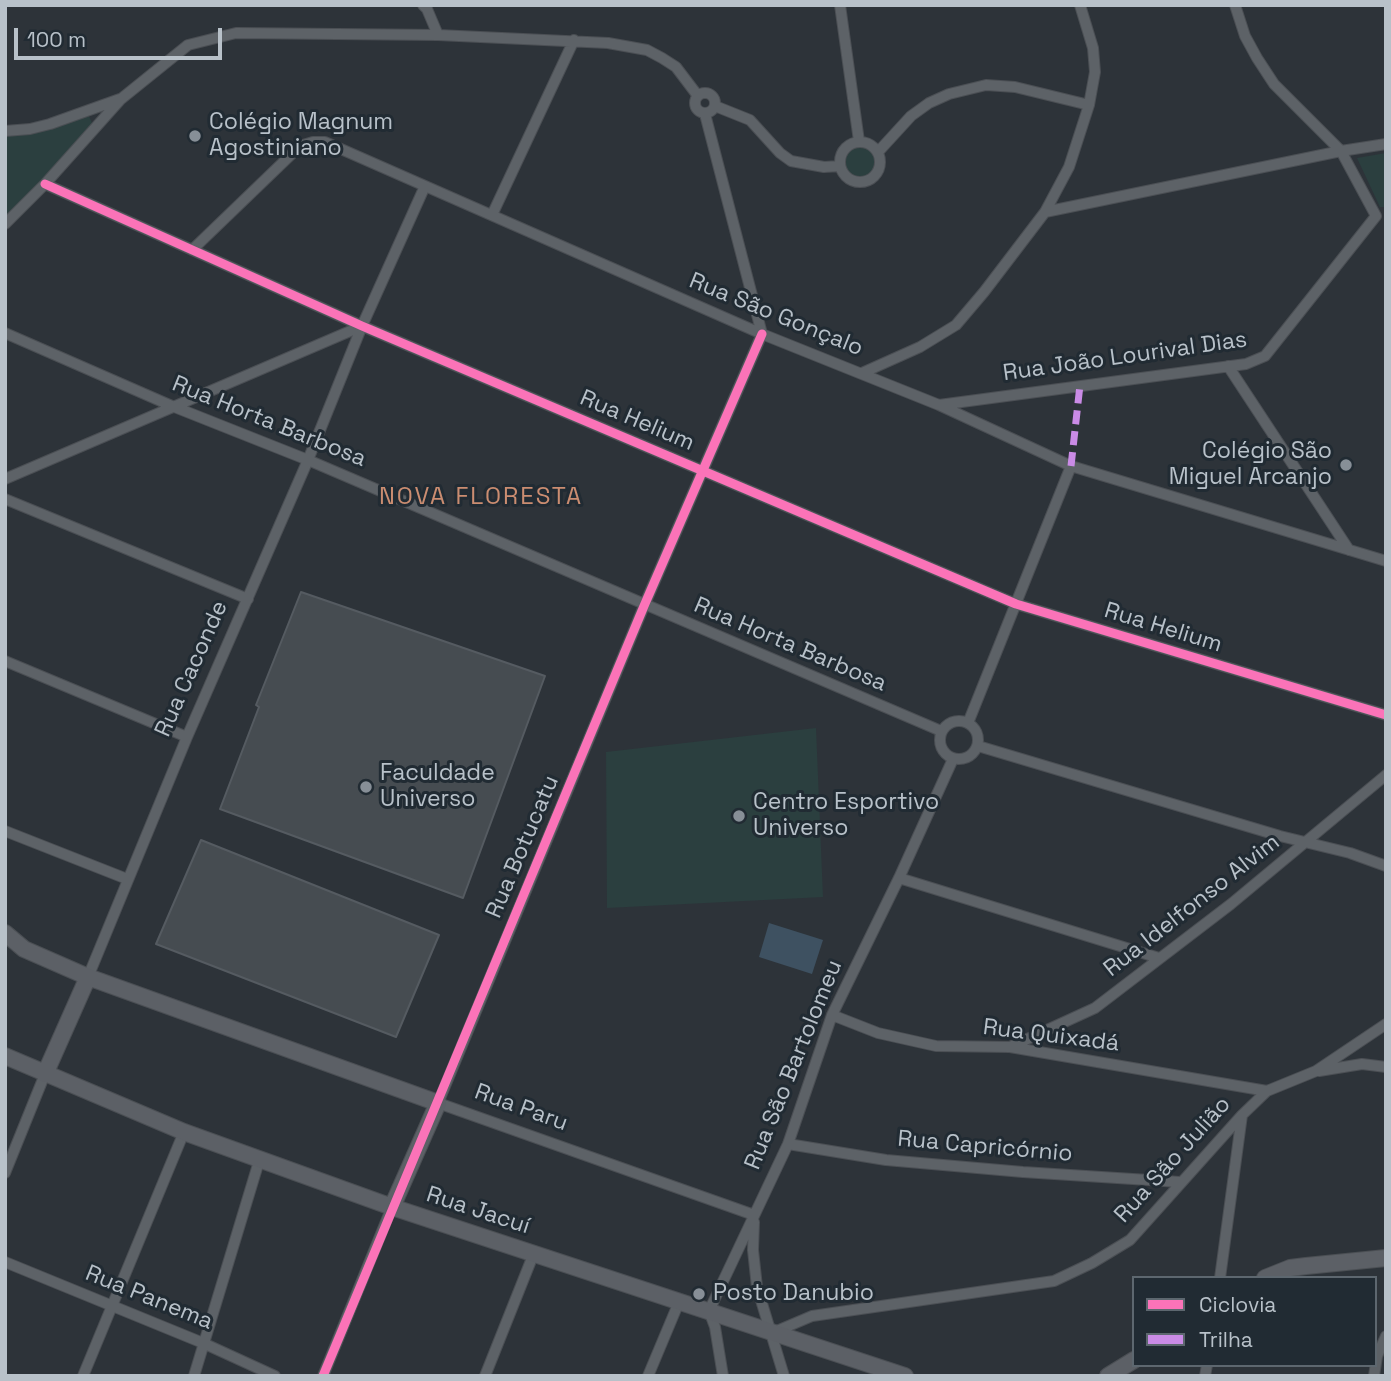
<!DOCTYPE html>
<meta charset="utf-8">
<style>
body{margin:0}
#map{position:relative;width:1391px;height:1381px;overflow:hidden;background:#2d3339;font-family:"Space Grotesk",sans-serif}
canvas{display:block}
.frame{position:absolute;inset:0;border:7px solid #b8c1c9;pointer-events:none}
.legend{position:absolute;left:1132px;top:1276px;width:245px;height:91px;box-sizing:border-box;background:#212b33;border:2px solid #5d676f;margin:0;padding:9px 12px;list-style:none;font-size:21px;color:#b8c1c9}
.legend li{display:flex;align-items:center;gap:14px;height:35px}
.legend b{width:35px;border:2px solid #5d676f}
.scale{position:absolute;left:14px;top:28px;width:208px;height:32px;box-sizing:border-box;border:4px solid #b8c1c9;border-top:0;padding-left:9px;font-size:21px;line-height:24px;white-space:nowrap;color:#b8c1c9;-webkit-text-stroke:5px #212b33;paint-order:stroke}
</style>
<div id="map">
<canvas width="1391" height="1381"></canvas>
<div class="frame"></div>
<ul class="legend">
<li><b style="height:9px;background:#fb73b8"></b>Ciclovia</li>
<li><b style="height:9px;background:#ca8be6"></b>Trilha</li>
</ul>
<div class="scale">100 m</div>
</div>
<script>
const ctx = document.querySelector('canvas').getContext('2d');
ctx.lineJoin = 'round';
function paint(path, color) {
  ctx.fillStyle = color;
  ctx.fill(path, 'evenodd');
}
function shape(rows) {
  const path = new Path2D();
  for (const r of rows) {
    if (r.length === 3) {
      path.moveTo(r[0] + r[2], r[1]);
      path.arc(r[0], r[1], r[2], 0, 2 * Math.PI);
      continue;
    }
    path.moveTo(r[0], r[1]);
    for (let i = 2; i < r.length; i += 2) path.lineTo(r[i], r[i + 1]);
  }
  return path;
}
function trace(path, color, width, dash) {
  ctx.strokeStyle = color;
  ctx.lineWidth = width;
  ctx.lineCap = dash ? 'butt' : 'round';
  ctx.setLineDash(dash || []);
  ctx.stroke(path);
}
function label(font, color, halo, rows, align = 'center') {
  ctx.font = font + ' "Space Grotesk",sans-serif';
  ctx.lineWidth = 6;
  ctx.setLineDash([]);
  ctx.textBaseline = 'middle';
  ctx.strokeStyle = halo;
  ctx.fillStyle = color;
  for (const [text, x, y, turn = 0] of rows) {
    ctx.save();
    ctx.translate(x, y);
    ctx.rotate((+turn || 0) * Math.PI / 180);
    ctx.textAlign = isNaN(turn) ? turn : align;
    if (halo) ctx.strokeText(text, 0, 0);
    ctx.fillText(text, 0, 0);
    ctx.restore();
  }
}
const green = shape([
 [88,114,93,125,5,224,5,132],
 [860,162,15],
 [1386,153,1386,207,1380,207,1357,158],
 [816,728,823,897,607,908,606,752]
]);
const water = shape([
 [769,923,823,940,812,974,759,957]
]);
const building = shape([
 [301,592,545,676,463,898,220,809,259,707,256,705,301,592],
 [201,840,439,935,396,1037,156,944,201,840]
]);
const street = shape([
 [423,5,427,9,438,35],
 [840,5,859,141],
 [1235,5,1245,36,1257,58,1274,84,1341,151,1376,216],
 [705,103,10],
 [715,106,750,120,780,153,791,161,824,167,840,166],
 [705,114,762,334],
 [5,131,30,129,50,124,120,99],
 [860,162,20],
 [878,152,911,116,929,103,949,94,986,85,1015,87,1089,105],
 [45,184,362,326,1016,604,1386,715],
 [1045,212,1341,151,1386,144],
 [492,215,574,40],
 [5,224,45,184,121,99,188,45,236,33,438,35,608,43,647,50,662,58,676,67,698,96],
 [192,250,300,146,313,142,325,142,762,334,939,405,1071,466,1386,561],
 [5,333,172,406,308,460,941,731],
 [1228,366,1349,550],
 [862,373,920,347,956,325,984,292,1045,212,1069,167,1089,105,1095,72,1093,48,1080,5],
 [939,405,1246,364,1265,356,1376,216],
 [5,479,362,326],
 [5,499,248,599],
 [5,661,187,737],
 [959,740,19],
 [968,723,1071,466],
 [978,746,1280,836,1350,853,1386,866],
 [5,831,127,879],
 [899,878,1159,958],
 [88,977,187,737,308,460,362,326,425,186],
 [832,1015,878,1033,936,1046,1010,1047,1267,1091],
 [1010,1047,1095,1008,1231,904,1386,775],
 [1319,1071,1362,1064,1386,1067],
 [788,1144,886,1160,1023,1172,1180,1182],
 [5,1173,45,1074],
 [754,1215,438,1103,644,606,762,334],
 [754,1222,753,1250,757,1287,784,1376],
 [5,1262,203,1343,275,1376],
 [1220,1278,1242,1115],
 [772,1333,812,1316,1054,1281,1092,1263,1130,1240,1242,1115,1267,1091,1316,1071,1386,1024],
 [83,1376,184,1132],
 [194,1376,260,1158],
 [323,1376,392,1207],
 [485,1376,534,1253],
 [648,1376,679,1302],
 [723,1376,715,1327,709,1311,788,1144,832,1015,899,878,953,759],
 [1205,1376,1207,1365],
 [1374,1376,1377,1356,1386,1336]
]);
const secondary = shape([
 [5,933,24,949,88,977,438,1103,392,1207],
 [5,1056,184,1132,392,1207,905,1376],
 [45,1074,88,977],
 [1265,1278,1290,1268,1306,1266,1386,1258],
 [1108,1376,1134,1360]
]);
const quiet = shape([
 [1071,466,1080,385]
]);
const cycleway = shape([
 [45,184,362,326,1016,604,1386,715],
 [323,1376,644,606,762,334]
]);
const markers = [
 [195,136,7,"#878f97"],
 [1346,465,7,"#878f97"],
 [366,787,7,"#878f97"],
 [739,816,7,"#878f97"],
 [699,1294,7,"#878f97"]
];
const poiNames = [
 ["Colégio Magnum",209,123],
 ["Agostiniano",209,149],
 ["Colégio São",1332,452,"right"],
 ["Miguel Arcanjo",1332,478,"right"],
 ["Faculdade",380,774],
 ["Universo",380,800],
 ["Centro Esportivo",753,803],
 ["Universo",753,829],
 ["Posto Danubio",713,1294]
];
const streetNames = [
 ["Rua São Gonçalo",776,315,22],
 ["Rua João Lourival Dias",1125,357,-8],
 ["Rua Helium",637,421,23],
 ["Rua Horta Barbosa",269,422,22],
 ["Rua Helium",1163,628,17],
 ["Rua Horta Barbosa",790,645,23],
 ["Rua Caconde",192,669,-66],
 ["Rua Botucatu",523,847,-67],
 ["Rua Idelfonso Alvim",1192,906,-38],
 ["Rua Quixadá",1051,1036,7],
 ["Rua São Bartolomeu",794,1065,-68],
 ["Rua Paru",521,1108,20],
 ["Rua Capricórnio",985,1147,5],
 ["Rua São Julião",1173,1160,-48],
 ["Rua Jacuí",478,1211,18],
 ["Rua Panema",149,1298,22]
];
const neighbourhoodNames = [
 ["NOVA FLORESTA",481,497]
];
paint(green, '#2b3f3f');
paint(water, '#3e5161');
paint(building, '#464c51');
trace(building, '#555b61', 2);
trace(street, '#4b4f54', 12);
trace(secondary, '#4b4f54', 18);
trace(street, '#5d6267', 10);
trace(secondary, '#5c6066', 16);
trace(quiet, '#ca8be6', 7, [14, 7]);
trace(cycleway, '#fb73b8', 9);
for (const [x, y, r, color] of markers) {
  const dot = new Path2D();
  dot.arc(x, y, r, 0, 2 * Math.PI);
  ctx.fillStyle = color;
  ctx.fill(dot);
  trace(dot, '#212b33', 2.5);
}
label('23px', '#b8c1c9', '#212b33', poiNames, 'left');
label('23px', '#b8c1c9', '#212b33', streetNames);
ctx.letterSpacing = '2px';
label('24px', '#cb8d71', '#212b33', neighbourhoodNames);
ctx.letterSpacing = '0px';
</script>
